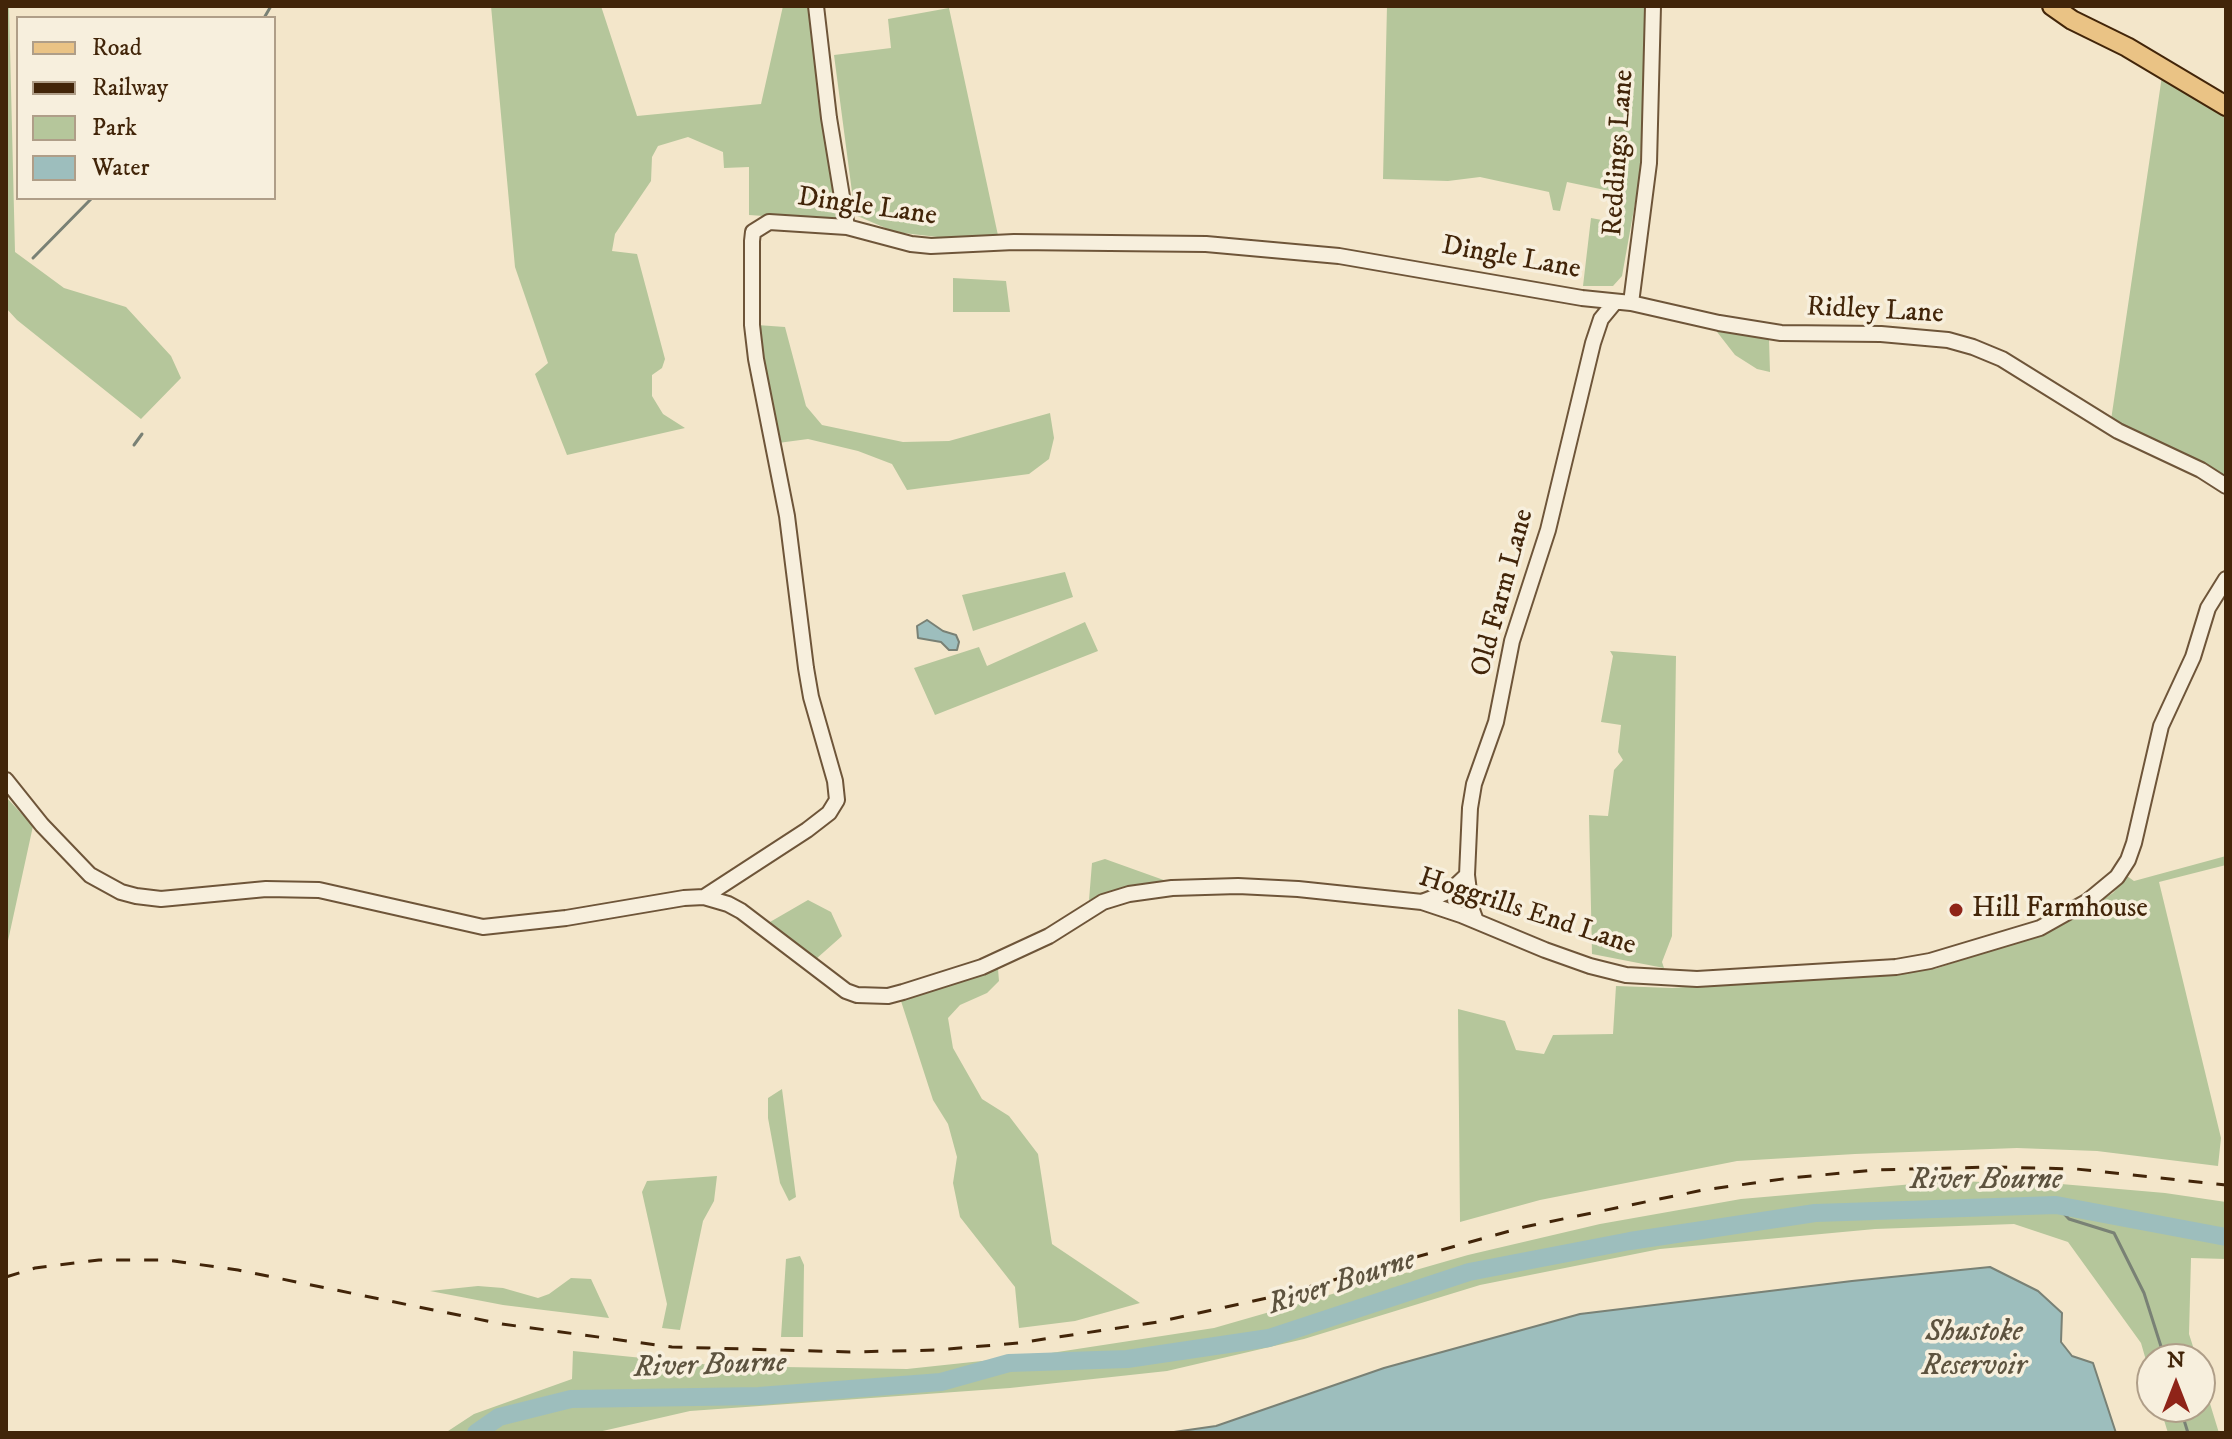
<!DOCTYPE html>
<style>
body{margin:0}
#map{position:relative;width:2232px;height:1439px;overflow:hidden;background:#f3e6ca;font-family:"IM FELL DW Pica",serif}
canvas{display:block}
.frame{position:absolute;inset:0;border:8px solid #422509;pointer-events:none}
.legend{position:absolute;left:16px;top:16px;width:260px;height:184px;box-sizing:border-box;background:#f7efdd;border:2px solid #af9e88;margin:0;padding:10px 14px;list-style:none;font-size:24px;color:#422509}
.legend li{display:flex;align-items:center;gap:16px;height:40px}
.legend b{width:40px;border:2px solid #af9e88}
.north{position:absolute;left:2136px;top:1343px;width:80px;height:80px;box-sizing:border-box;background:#f7efdd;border:2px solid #af9e88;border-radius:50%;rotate:0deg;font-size:22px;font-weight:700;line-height:32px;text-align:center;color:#422509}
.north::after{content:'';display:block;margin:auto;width:28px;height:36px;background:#8f2418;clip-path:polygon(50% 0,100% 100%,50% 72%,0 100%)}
</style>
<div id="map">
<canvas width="2232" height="1439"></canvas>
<div class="frame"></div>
<ul class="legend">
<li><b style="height:10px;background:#eac385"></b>Road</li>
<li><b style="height:10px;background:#422509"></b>Railway</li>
<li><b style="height:22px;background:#b5c69b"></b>Park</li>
<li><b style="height:22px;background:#9dbebd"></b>Water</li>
</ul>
<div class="north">N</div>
</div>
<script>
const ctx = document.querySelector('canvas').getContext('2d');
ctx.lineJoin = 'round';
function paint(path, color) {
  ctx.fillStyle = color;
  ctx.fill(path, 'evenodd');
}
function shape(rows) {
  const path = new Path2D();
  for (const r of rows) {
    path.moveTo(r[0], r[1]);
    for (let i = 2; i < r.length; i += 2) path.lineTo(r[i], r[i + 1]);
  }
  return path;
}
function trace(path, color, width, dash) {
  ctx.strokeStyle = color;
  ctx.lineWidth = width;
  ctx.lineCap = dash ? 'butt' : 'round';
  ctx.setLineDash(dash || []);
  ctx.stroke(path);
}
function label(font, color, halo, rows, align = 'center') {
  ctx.font = font + ' "IM FELL DW Pica",serif';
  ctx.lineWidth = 7;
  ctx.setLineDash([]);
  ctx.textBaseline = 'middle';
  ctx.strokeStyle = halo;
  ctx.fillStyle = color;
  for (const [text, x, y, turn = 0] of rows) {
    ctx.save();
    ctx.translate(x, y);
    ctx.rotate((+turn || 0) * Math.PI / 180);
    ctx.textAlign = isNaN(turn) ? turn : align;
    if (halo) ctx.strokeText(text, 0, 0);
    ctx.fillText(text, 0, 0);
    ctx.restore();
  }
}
const green = shape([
 [6,6,9,6,15,252,64,288,126,307,171,356,181,378,141,419,17,320,6,308],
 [491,6,601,6,637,116,761,104,783,6,808,6,838,221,749,215,749,167,724,168,723,152,688,137,658,146,652,157,651,181,615,234,612,251,637,254,665,359,662,368,652,375,652,396,663,414,685,428,567,455,535,374,548,363,515,267],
 [1387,6,1645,6,1646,61,1639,181,1622,276,1613,286,1583,286,1591,218,1618,223,1624,194,1567,182,1560,211,1553,210,1549,192,1480,177,1448,181,1383,179],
 [949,8,999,240,946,238,895,232,855,215,834,55,891,48,888,19],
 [2162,76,2226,114,2226,477,2173,448,2111,420],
 [953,278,1006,281,1010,312,953,312],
 [757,325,785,327,806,406,822,425,903,442,949,441,1050,413,1054,438,1049,459,1029,474,907,490,892,464,858,451,808,439,778,443],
 [1714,328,1769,339,1770,372,1757,369,1735,355],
 [1065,572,1073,597,973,631,962,595],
 [1085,622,1098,651,935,715,914,668,979,647,987,666],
 [1610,651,1676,656,1672,936,1662,962,1664,968,1592,954,1589,815,1608,816,1614,770,1623,760,1618,752,1621,725,1601,722,1613,656],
 [6,797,33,826,6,950],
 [2226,856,2226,865,2159,882,2221,1138,2218,1166,2097,1151,2017,1148,1855,1154,1737,1161,1540,1200,1460,1222,1458,1009,1505,1021,1516,1050,1544,1054,1553,1035,1613,1034,1616,986,1672,988,1935,969,2055,929,2113,893,2127,876,2134,881],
 [1105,859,1172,883,1121,888,1089,900,1092,863],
 [808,900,831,912,842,936,816,959,770,922],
 [998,969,999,981,987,993,960,1005,948,1018,953,1048,982,1099,1009,1116,1038,1154,1052,1244,1140,1303,1075,1321,1019,1328,1015,1287,960,1217,953,1183,957,1157,948,1124,933,1100,900,998,922,994],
 [782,1089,796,1197,789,1201,780,1183,768,1118,768,1098],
 [717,1176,714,1201,703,1221,680,1330,662,1328,667,1304,642,1192,647,1181],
 [1948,1181,2061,1184,2165,1193,2226,1202,2226,1259,2191,1258,2189,1334,2197,1359,2152,1359,2152,1381,2141,1343,2068,1242,2014,1224,1875,1229,1660,1249,1480,1285,1304,1339,1167,1371,1010,1388,690,1411,594,1433,445,1433,474,1414,572,1379,573,1351,722,1366,907,1369,1038,1355,1214,1328,1468,1255,1600,1224,1741,1199],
 [800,1256,804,1265,803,1337,781,1337,786,1259],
 [571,1278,591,1279,609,1318,503,1305,430,1291,478,1286,503,1288,538,1298,549,1294],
 [2200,1371,2219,1433,2168,1433,2160,1407,2200,1407]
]);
const water = shape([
 [927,620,943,631,956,635,959,642,957,650,949,650,941,642,918,638,917,626,927,620],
 [1990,1267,2038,1291,2062,1313,2061,1342,2072,1356,2093,1363,2116,1433,1167,1433,1216,1426,1384,1368,1580,1314,1852,1281,1990,1267]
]);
const stream = shape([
 [264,18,271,6],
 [33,258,92,198],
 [134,445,142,434],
 [2056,1205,2069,1219,2114,1233,2144,1293,2165,1359],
 [2180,1407,2188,1433]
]);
const river = shape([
 [476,1433,499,1417,571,1399,759,1396,941,1382,1009,1363,1127,1359,1269,1338,1469,1272,1630,1241,1815,1213,2056,1205,2226,1237]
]);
const minor = shape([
 [816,6,829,118,847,227],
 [1631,303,1649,163,1653,6],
 [6,780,42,825,90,875,121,892,136,896,161,899,266,889,319,890,483,927,566,918,684,898,704,897,728,904,741,911,846,991,857,995,888,996,903,992,982,967,1049,936,1103,902,1129,894,1172,888,1238,886,1298,889,1422,902,1461,915,1545,950,1590,966,1626,975,1697,979,1896,967,1930,961,2040,928,2088,901,2117,877,2128,860,2134,843,2161,726,2193,657,2208,608,2226,579],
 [704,897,807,830,829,813,837,800,835,781,811,697,806,668,787,516,756,359,752,325,752,241,753,232,769,222,847,227,911,244,931,246,1014,242,1206,244,1339,256,1582,298,1631,303,1719,323,1781,333,1881,334,1948,340,1973,347,2002,359,2118,431,2201,470,2226,486],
 [1422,902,1450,891,1467,875],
 [1476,921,1471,907,1467,875,1470,808,1474,784,1496,722,1512,641,1548,530,1593,343,1601,319,1615,302]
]);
const major = shape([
 [2052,6,2072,20,2127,47,2226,106]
]);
const rail = shape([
 [6,1277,35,1268,99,1260,167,1260,238,1270,502,1324,672,1347,850,1352,937,1350,1018,1343,1158,1322,1272,1297,1524,1227,1703,1190,1790,1178,1874,1170,1994,1167,2076,1169,2226,1185]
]);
const markers = [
 [1956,910,8,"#8f2418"]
];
const streetNames = [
 ["Reddings Lane",1620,153,-86],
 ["Dingle Lane",867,208,8],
 ["Dingle Lane",1511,259,10],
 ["Ridley Lane",1875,312,3],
 ["Old Farm Lane",1504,593,-75],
 ["Hoggrills End Lane",1527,913,18]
];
const poiNames = [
 ["Hill Farmhouse",1972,910]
];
const waterNames = [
 ["River Bourne",1986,1182],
 ["River Bourne",1342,1284,-18],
 ["Shustoke",1974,1334],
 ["Reservoir",1974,1368],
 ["River Bourne",710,1367,-2]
];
paint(green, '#b5c69b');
paint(water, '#9dbebd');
trace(water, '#798175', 2);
trace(stream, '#798175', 3);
trace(river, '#9dbebd', 18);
trace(minor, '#6e5539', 18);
trace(major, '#422509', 22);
trace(minor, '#f7efdd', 14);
trace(major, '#eac385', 18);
trace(rail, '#422509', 3, [14, 14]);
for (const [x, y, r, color] of markers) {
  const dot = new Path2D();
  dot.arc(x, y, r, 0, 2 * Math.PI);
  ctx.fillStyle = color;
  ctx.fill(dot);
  trace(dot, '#f7efdd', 3);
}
label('28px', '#422509', '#f7efdd', streetNames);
label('28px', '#422509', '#f7efdd', poiNames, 'left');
label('italic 30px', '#5d533f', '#f7efdd', waterNames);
</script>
